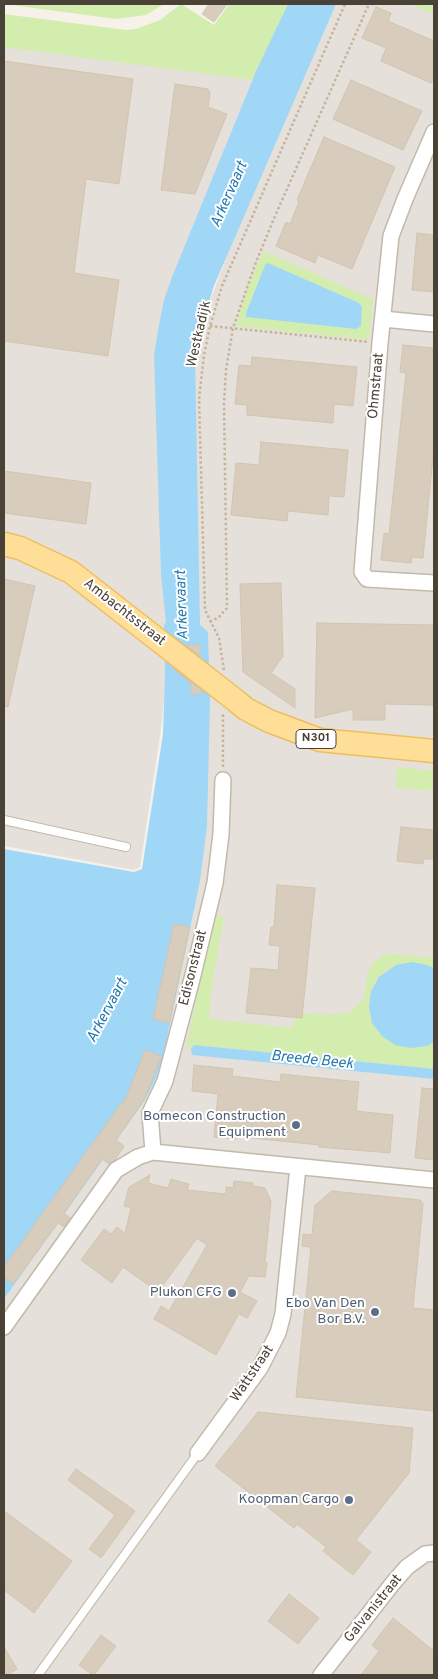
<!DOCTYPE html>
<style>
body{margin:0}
#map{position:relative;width:438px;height:1679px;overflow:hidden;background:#f6f1e9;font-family:Overpass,sans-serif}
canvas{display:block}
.frame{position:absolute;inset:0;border:5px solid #4a4236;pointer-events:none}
</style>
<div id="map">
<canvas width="438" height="1679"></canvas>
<div class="frame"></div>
</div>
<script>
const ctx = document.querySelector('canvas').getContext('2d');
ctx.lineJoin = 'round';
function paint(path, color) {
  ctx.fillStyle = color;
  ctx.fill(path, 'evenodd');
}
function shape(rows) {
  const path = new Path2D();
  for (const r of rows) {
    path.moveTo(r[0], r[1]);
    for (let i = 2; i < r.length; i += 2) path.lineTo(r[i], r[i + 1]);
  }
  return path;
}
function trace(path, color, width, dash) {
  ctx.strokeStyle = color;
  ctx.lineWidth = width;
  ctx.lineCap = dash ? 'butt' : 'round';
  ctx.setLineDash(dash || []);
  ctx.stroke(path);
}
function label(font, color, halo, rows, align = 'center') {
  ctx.font = font + ' Overpass,sans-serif';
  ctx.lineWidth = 4;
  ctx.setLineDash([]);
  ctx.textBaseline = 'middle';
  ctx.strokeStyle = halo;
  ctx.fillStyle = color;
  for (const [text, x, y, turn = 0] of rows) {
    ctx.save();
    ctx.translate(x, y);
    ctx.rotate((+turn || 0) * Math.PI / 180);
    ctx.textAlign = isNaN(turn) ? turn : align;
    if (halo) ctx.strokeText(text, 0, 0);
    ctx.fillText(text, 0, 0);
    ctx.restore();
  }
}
const industrial = shape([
 [329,4,434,4,434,1675,4,1675,4,1259,152,1047,168,665,160,736,140,867,134,870,4,846,4,39,261,69,169,308,165,586,167,642,190,625,187,363,281,110]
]);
const green = shape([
 [4,4,164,4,146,15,116,19],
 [181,4,214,25,229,4,288,4,253,80,4,47,4,14,126,30,136,29,160,20],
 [410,4,424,4,434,8,434,14],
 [263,251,373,299,369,340,236,326,246,292],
 [397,767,434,771,434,791,396,788],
 [213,914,224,917,212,985,209,1019,293,1028,296,1013,322,1015,349,1013,363,1000,368,973,372,964,384,955,393,954,434,958,434,968,427,965,388,969,385,971,374,984,371,991,369,1007,370,1015,376,1030,388,1041,427,1046,434,1042,434,1069,194,1045,191,1049,187,1046]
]);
const water = shape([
 [288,4,336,4,213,288,195,355,200,625,208,632,210,701,207,826,200,881,163,1057,156,1078,145,1100,4,1299,4,849,134,872,142,869,163,734,165,674,164,625,166,622,161,575,154,355,159,325,164,300,172,277,257,69],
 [266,263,270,264,359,303,362,307,361,326,356,329,246,317,246,313],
 [412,962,427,965,434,968,434,1042,427,1046,411,1048,395,1045,382,1036,372,1023,369,1007,371,991,379,977,396,965],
 [194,1045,434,1069,434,1079,192,1055,191,1049]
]);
const building = shape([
 [209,4,227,4,214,22,202,14,209,4],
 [376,7,391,13,388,21,434,41,434,77,431,83,381,61,386,48,362,38,376,7],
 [4,61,133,79,119,184,86,179,74,273,119,280,108,356,4,341,4,61],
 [351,80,422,111,403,150,333,119,351,80],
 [175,84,208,89,210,94,208,107,227,114,195,194,161,190,175,84],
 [324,137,395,167,352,269,318,255,315,263,276,246,286,222,290,224,299,202,297,200,324,137],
 [417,233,434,235,434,292,412,290,417,233],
 [403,345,433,348,432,353,434,354,434,446,423,558,412,557,411,563,381,560,384,533,389,534,406,373,400,372,403,345],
 [252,357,357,367,353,406,334,404,333,423,247,415,247,405,235,404,239,365,251,366,252,357],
 [261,442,348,450,344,497,329,496,328,515,288,511,287,521,231,515,236,463,259,465,261,442],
 [4,471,91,483,86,524,4,513,4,471],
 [4,579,35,586,8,707,4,706,4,579],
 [281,583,283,656,271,673,295,689,295,708,243,672,240,584,281,583],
 [317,623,434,625,434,705,385,704,385,720,353,720,353,709,315,718,317,623],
 [186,645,200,645,200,656,186,645],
 [174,669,201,690,201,694,191,694,191,684,174,669],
 [401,827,434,830,434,859,424,859,423,864,397,861,401,827],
 [277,885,315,888,302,1018,246,1013,251,968,278,970,280,946,269,945,271,927,274,927,277,885],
 [174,924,190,927,169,1023,153,1019,174,924],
 [145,1050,161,1056,145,1098,116,1140,124,1146,115,1160,109,1164,102,1159,64,1213,70,1218,64,1227,58,1223,13,1284,4,1277,4,1267,122,1102,124,1103,145,1050],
 [194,1065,233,1069,232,1076,280,1082,281,1074,359,1082,356,1111,393,1115,390,1153,319,1147,319,1145,261,1139,236,1136,236,1139,214,1137,218,1094,192,1091,194,1065],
 [422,1088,434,1089,434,1160,415,1158,422,1088],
 [150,1175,148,1183,168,1188,171,1179,189,1184,187,1190,226,1194,226,1187,233,1188,234,1181,253,1183,253,1186,265,1188,271,1201,265,1262,267,1263,265,1277,249,1276,240,1292,257,1301,247,1318,239,1314,216,1355,154,1319,161,1306,169,1311,207,1245,197,1238,158,1292,123,1267,112,1283,81,1260,104,1229,111,1234,117,1227,125,1233,131,1208,124,1206,129,1187,150,1175],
 [332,1191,420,1200,423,1204,413,1308,434,1310,434,1411,296,1397,311,1247,302,1246,303,1234,312,1235,315,1205,332,1191],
 [258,1412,413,1428,409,1473,356,1540,371,1552,353,1575,323,1551,326,1547,297,1524,294,1528,215,1466,258,1412],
 [76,1469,135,1511,101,1558,89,1549,115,1515,68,1480,76,1469],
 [4,1511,72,1561,34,1613,4,1590,4,1511],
 [289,1594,319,1618,298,1644,268,1621,289,1594],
 [393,1618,434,1651,434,1675,361,1675,379,1651,372,1645,393,1618],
 [101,1635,116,1646,94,1675,93,1675,79,1665,101,1635],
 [4,1647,17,1669,7,1675,4,1675,4,1647]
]);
const path = shape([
 [210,326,368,342],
 [210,622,219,617,227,608,224,403,226,370,233,328,256,262,275,216,369,4],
 [224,670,219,638,205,610,199,399,204,355,210,326,222,286,345,4],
 [223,767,223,713]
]);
const lane = shape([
 [4,820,126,847],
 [38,1675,198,1453]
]);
const street = shape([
 [434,132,405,199,391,236,380,343,362,572,367,579,434,583],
 [383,319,434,324],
 [153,1152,150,1113,165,1081,193,975,215,883,221,834,223,780],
 [4,1327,116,1170,138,1157,153,1152,434,1180],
 [198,1453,260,1368,278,1333,283,1314,298,1167],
 [321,1675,393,1583,407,1567,425,1554,434,1553]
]);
const primary = shape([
 [4,544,20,548,71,572,235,700,246,709,269,721,320,740,434,751]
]);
const markers = [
 [296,1125,5,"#5c6f8a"],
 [232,1293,5,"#5c6f8a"],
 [375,1312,5,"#5c6f8a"],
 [349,1500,5,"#5c6f8a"]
];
const shields = [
 [316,739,40]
];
const shieldNames = [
 ["N301",316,739]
];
const streetNames = [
 ["Westkadijk",200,334,-77],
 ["Ohmstraat",377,386,-85],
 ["Ambachtsstraat",124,613,38],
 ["Edisonstraat",194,968,-76],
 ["Wattstraat",253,1374,-56],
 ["Galvanistraat",374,1609,-51]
];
const serviceNames = [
 ["Bomecon Construction",286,1117],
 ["Equipment",286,1133],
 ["Plukon CFG",222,1293],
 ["Ebo Van Den",365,1304],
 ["Bor B.V.",365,1320],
 ["Koopman Cargo",339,1500]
];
const waterNames = [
 ["Arkervaart",230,195,-66],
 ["Arkervaart",183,605,-92],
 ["Arkervaart",108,1011,-62],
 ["Breede Beek",312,1061,6]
];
paint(industrial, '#e5e0da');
paint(green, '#d3edae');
paint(water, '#a0d7f7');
paint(building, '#d8cdbd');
trace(building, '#d4c4af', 1);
trace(lane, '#c2b9aa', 10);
trace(street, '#c2b9aa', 18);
trace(primary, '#eebe5e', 25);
trace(path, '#c5b49a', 2.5, [2.5, 2.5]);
trace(lane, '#fff', 8);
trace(street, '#fff', 15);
trace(primary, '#ffde98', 22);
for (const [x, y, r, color] of markers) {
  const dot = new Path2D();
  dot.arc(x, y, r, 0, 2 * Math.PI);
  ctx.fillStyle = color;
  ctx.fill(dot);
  trace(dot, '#fff', 2);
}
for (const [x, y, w] of shields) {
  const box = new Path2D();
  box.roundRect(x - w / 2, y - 9.5, w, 19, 4);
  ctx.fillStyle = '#fff';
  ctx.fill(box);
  trace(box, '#4a4236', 1);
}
label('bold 12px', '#4a4236', null, shieldNames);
label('14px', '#4a4236', '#fff', streetNames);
label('14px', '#4e5e75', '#fff', serviceNames, 'right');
label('italic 15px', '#2379af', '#fff', waterNames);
</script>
